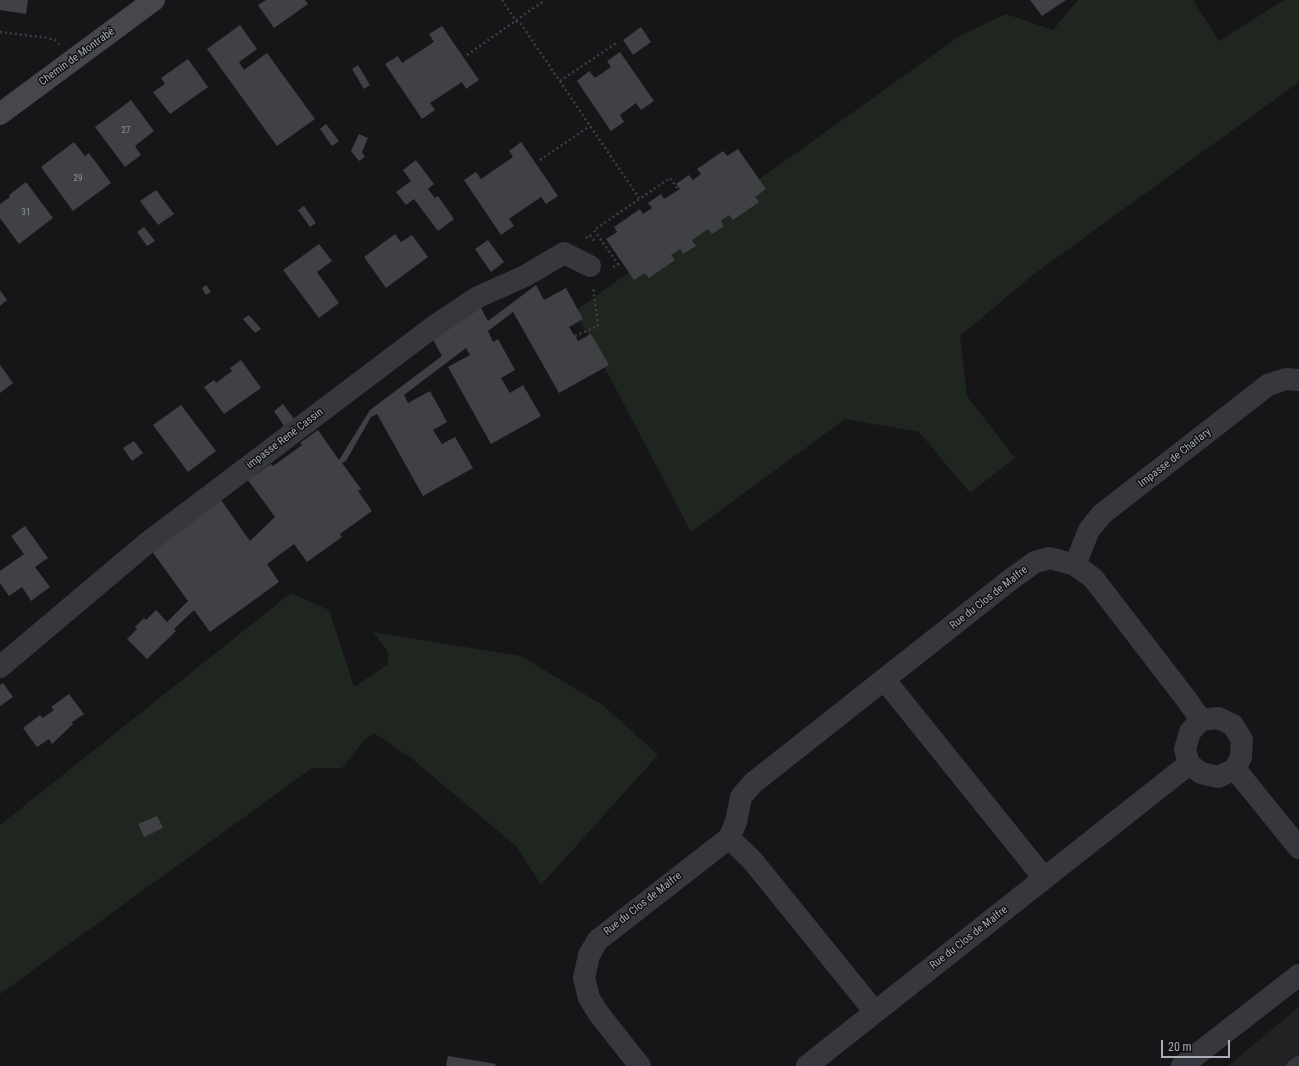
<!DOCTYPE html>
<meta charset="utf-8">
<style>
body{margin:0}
#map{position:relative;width:1299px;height:1066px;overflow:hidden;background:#161618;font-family:"Roboto Condensed",sans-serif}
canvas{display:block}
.scale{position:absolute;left:1161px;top:1040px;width:69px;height:18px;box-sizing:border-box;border:2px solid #a8adb8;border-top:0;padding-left:5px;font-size:12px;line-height:14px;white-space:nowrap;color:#a8adb8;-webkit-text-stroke:3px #111113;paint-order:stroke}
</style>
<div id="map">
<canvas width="1299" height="1066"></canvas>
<div class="scale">20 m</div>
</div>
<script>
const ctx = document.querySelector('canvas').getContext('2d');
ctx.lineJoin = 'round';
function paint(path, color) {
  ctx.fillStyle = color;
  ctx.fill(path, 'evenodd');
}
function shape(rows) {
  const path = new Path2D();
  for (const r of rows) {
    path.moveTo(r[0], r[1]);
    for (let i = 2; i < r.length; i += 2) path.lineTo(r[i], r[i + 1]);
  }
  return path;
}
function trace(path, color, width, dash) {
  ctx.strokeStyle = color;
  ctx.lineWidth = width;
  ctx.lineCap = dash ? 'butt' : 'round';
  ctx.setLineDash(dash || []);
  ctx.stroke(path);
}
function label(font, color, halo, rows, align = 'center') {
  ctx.font = font + ' "Roboto Condensed",sans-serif';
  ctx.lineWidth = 3;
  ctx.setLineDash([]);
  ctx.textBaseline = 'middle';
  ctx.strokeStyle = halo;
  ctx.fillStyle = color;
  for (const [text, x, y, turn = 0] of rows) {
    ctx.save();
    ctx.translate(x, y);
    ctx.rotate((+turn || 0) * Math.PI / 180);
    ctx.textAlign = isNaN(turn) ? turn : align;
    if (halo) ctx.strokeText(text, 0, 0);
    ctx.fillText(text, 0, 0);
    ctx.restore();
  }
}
const built = shape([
 [1299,1007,1299,1066,1228,1066]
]);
const green = shape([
 [1078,0,1193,0,1219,41,1284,0,1299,0,1299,82,1034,274,960,336,967,396,1015,458,970,493,919,432,845,419,691,532,575,311,961,35,1006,14,1053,30],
 [291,593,329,610,354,687,388,664,388,652,373,632,521,656,604,706,658,755,541,885,517,847,411,758,374,733,364,740,342,768,312,768,0,994,0,825]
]);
const building = shape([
 [0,0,28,0,26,14,0,10],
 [266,0,305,0,308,4,274,28,258,5],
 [1030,0,1066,0,1042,16],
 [240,25,257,49,239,62,244,70,267,53,315,119,277,146,207,49],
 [442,26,479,80,466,89,462,82,430,103,435,110,422,119,385,64,398,56,402,63,434,42,429,34],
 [641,27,651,42,633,55,623,40],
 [620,52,654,101,641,110,636,103,620,115,624,122,611,131,577,81,589,71,595,78,611,67,607,61],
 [188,59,208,87,170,114,153,92,165,84,161,78],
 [358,65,370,85,364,89,352,69],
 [131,100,154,131,135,146,141,155,125,167,95,127],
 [326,124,339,141,332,146,320,129],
 [359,134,368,138,362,152,365,157,359,161,351,151],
 [74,142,85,156,89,153,111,183,73,211,41,167],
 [521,142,558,196,546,204,541,197,509,219,514,226,501,235,464,180,476,172,481,179,513,157,509,151],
 [738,149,766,189,755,197,759,202,733,220,729,215,721,221,724,226,712,234,708,229,692,240,696,246,683,254,680,249,671,255,675,260,649,278,645,273,634,280,606,239,617,232,614,227,640,209,643,214,652,208,648,203,661,194,664,199,680,189,676,184,689,175,693,180,701,174,697,169,723,151,727,156],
 [416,160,434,184,428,189,435,198,438,196,454,219,438,231,414,199,406,205,396,192,411,181,403,170],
 [26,182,53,218,19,244,0,218,0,204,10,197,9,195],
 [156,190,174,214,158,225,140,201],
 [304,206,316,223,310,227,298,210],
 [144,227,155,241,147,246,137,232],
 [395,234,401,242,412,235,428,257,386,288,364,257],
 [488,240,504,262,491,272,475,249],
 [319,244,332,261,317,272,339,303,319,318,283,270],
 [206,285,211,292,206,295,202,288],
 [536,285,544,300,566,288,583,319,569,327,578,341,591,334,609,365,559,393,513,312,488,331,493,342,498,339,515,370,501,378,510,393,523,385,541,416,491,444,448,367,470,355,466,348,404,395,408,403,430,391,447,422,433,430,442,444,455,437,473,468,423,496,377,414,371,417,346,461,342,463,361,489,358,491,372,511,340,534,342,537,307,562,294,544,267,564,279,582,210,632,194,610,174,629,176,631,147,659,127,639,137,629,135,627,144,618,146,620,156,610,167,622,188,601,151,550,221,500,250,541,275,517,248,480,271,464,273,466,302,445,300,443,318,430,339,460,370,410,442,356,431,336,481,308,488,321],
 [0,290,7,300,0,306],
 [249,315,261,329,255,333,243,319],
 [241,360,261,388,224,414,204,387,214,380,216,383,232,371,230,368],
 [0,365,13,383,0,393],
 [283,404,294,419,284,426,274,411],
 [181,405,216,451,188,472,153,425],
 [134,441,143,453,132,461,123,448],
 [25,526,48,558,35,567,50,587,31,601,22,587,9,596,0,583,0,571,24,554,11,536],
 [3,683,13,697,0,706,0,685],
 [69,694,84,714,72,722,73,724,52,744,49,739,37,747,23,728,40,715,43,718,54,710,51,707],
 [157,816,163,828,144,837,138,824],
 [448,1056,496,1064,495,1066,446,1066]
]);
const path = shape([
 [502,0,516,21,521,24,639,198],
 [0,32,48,38,55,40,59,44],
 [467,55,545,0],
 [560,81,618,42],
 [540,160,590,126],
 [586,238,590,235,595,242],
 [613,267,618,264,594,230,670,178,678,189],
 [575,336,598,326,593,287]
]);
const lane = shape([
 [1292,1066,1299,1061]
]);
const street = shape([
 [1075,565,1089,530,1102,514,1268,385,1286,379,1299,380],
 [0,667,147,543,433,327,478,297,525,276,564,253,590,266],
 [884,679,1044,878],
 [1218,718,1233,725,1242,740,1241,757,1235,769,1218,777,1201,773,1189,764,1185,749,1190,732,1201,720,1218,718],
 [1235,769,1299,848],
 [729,838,752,860,875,1012],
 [640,1066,599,1014,589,998,584,978,589,955,598,940,729,838,736,822,741,797,753,783,1010,580,1035,562,1050,558,1075,565,1093,578,1187,700,1201,720],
 [807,1066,1189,764],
 [1182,1066,1299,975]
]);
const secondary = shape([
 [0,114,154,0]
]);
const numberNames = [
 ["27",126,131],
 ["29",78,179],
 ["31",26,213]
];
const streetNames = [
 ["Chemin de Montrabé",77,57,-36],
 ["impasse René Cassin",285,439,-37],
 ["Impasse de Charlary",1175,458,-38],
 ["Rue du Clos de Malfre",989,598,-38],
 ["Rue du Clos de Malfre",643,904,-38],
 ["Rue du Clos de Malfre",969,938,-38]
];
paint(built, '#222225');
paint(green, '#1e261f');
paint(building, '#404145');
trace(path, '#3d3f44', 2.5, [2, 3]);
trace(lane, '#37383d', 11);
trace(street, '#37383d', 22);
trace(secondary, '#45474d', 22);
label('9px', '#8e929b', null, numberNames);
label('11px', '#a8adb8', '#111113', streetNames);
</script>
